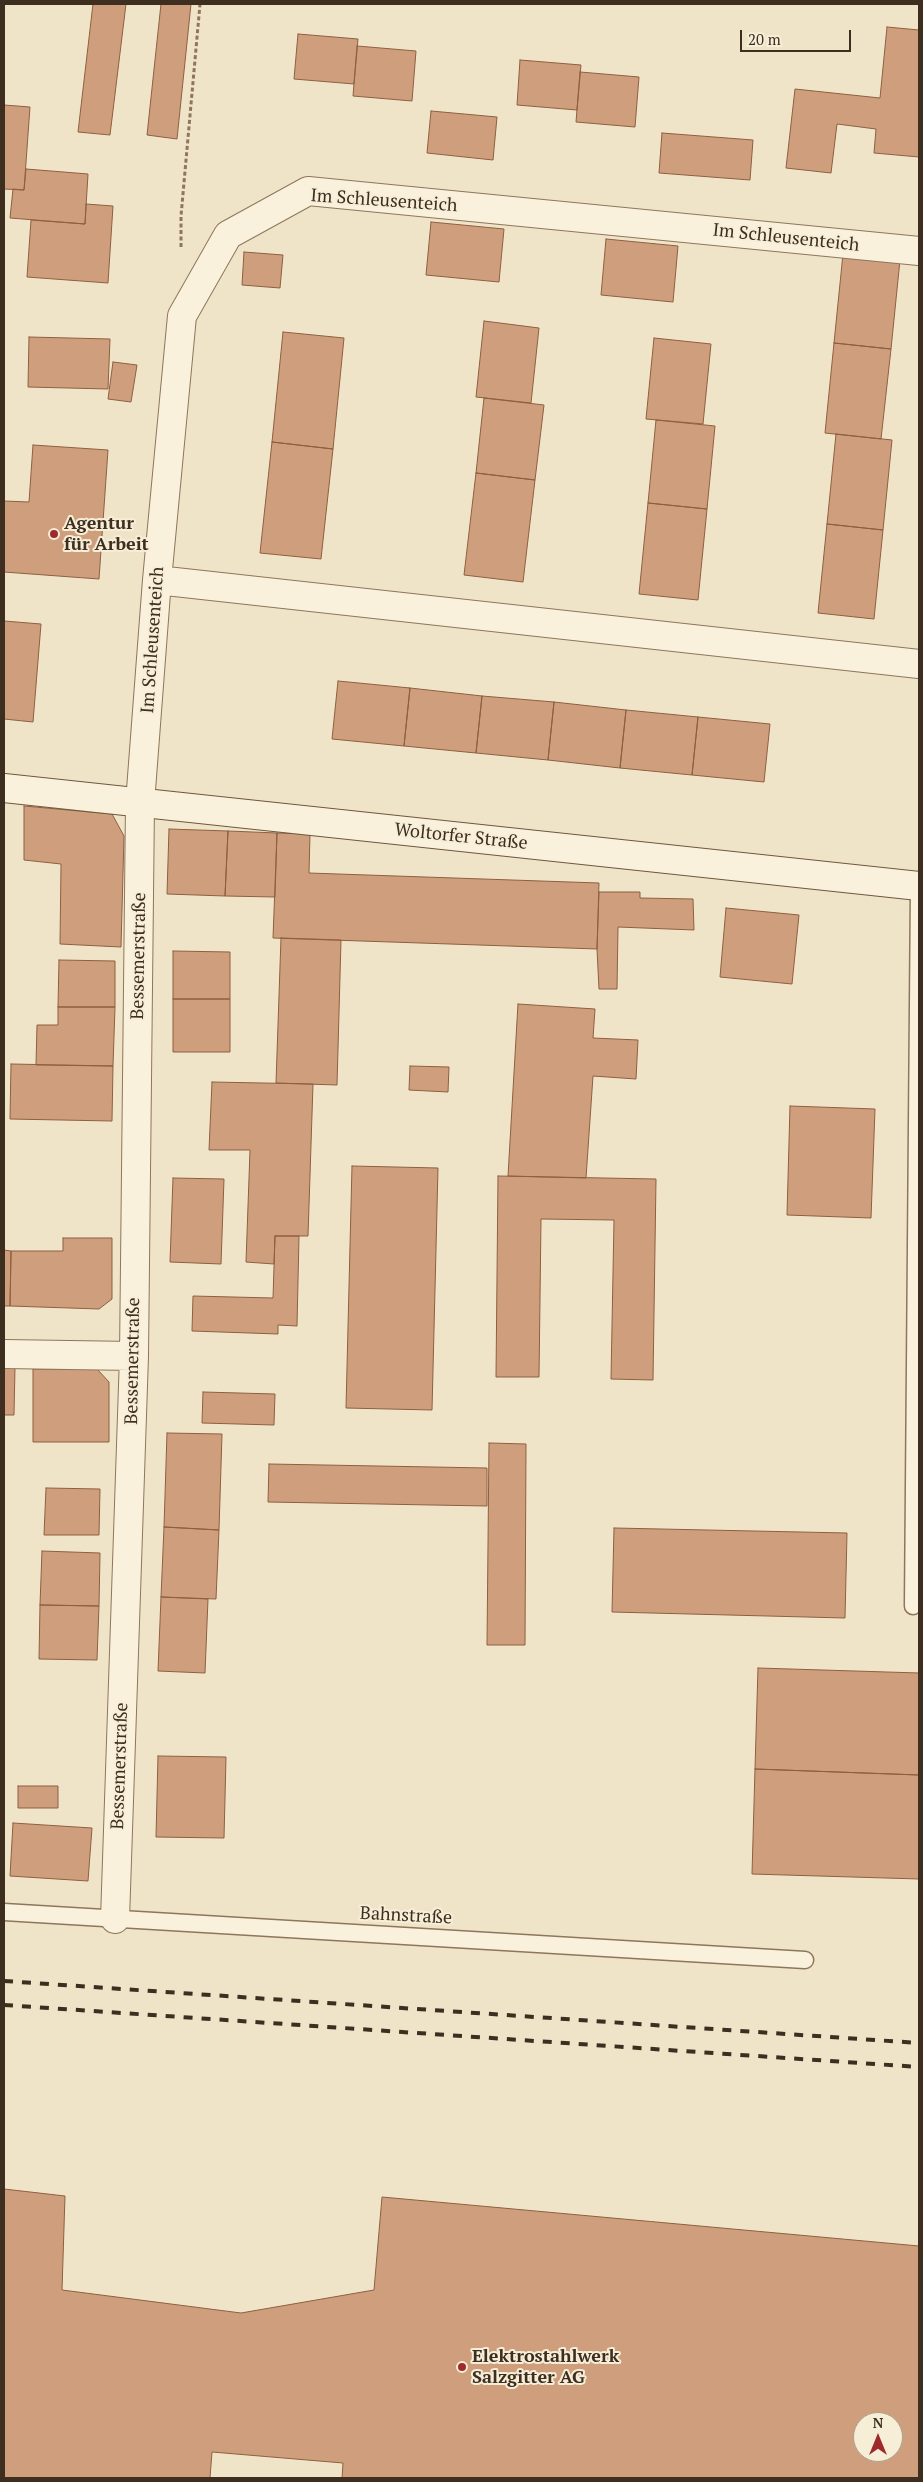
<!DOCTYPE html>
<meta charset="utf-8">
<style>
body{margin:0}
#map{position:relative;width:923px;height:2482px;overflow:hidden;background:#f0e4c8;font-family:"PT Serif",serif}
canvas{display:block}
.frame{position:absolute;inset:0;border:5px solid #3d2e20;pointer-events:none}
.north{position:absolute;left:853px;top:2412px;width:50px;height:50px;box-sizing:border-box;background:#f7eed8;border:1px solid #ada18e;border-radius:50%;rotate:0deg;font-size:14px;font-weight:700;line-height:20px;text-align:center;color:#3d2e20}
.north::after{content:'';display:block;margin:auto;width:18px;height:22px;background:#9e2a2b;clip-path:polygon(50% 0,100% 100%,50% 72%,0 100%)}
.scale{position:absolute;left:740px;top:30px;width:111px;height:22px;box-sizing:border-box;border:2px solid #3d2e20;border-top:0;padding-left:6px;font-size:15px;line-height:18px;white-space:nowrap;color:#3d2e20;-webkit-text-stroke:4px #f7eed8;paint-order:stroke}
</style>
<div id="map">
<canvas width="923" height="2482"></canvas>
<div class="frame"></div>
<div class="north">N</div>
<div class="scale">20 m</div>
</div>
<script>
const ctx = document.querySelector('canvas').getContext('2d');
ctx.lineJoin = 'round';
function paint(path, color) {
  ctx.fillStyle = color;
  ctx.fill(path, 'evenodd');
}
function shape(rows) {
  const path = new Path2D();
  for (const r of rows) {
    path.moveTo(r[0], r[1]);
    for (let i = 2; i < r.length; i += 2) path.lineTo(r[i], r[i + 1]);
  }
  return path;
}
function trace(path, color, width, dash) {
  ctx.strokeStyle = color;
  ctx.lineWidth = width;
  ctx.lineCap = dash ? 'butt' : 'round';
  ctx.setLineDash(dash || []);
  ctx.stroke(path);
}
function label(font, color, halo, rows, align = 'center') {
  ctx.font = font + ' "PT Serif",serif';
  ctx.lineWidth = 4;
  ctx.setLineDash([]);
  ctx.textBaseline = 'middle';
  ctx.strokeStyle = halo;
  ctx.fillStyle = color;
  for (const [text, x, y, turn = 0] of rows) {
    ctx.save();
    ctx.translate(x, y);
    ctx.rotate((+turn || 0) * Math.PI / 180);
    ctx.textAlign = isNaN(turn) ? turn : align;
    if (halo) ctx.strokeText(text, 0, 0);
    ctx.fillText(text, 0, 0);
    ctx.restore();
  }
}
const building = shape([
 [93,4,126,4,110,135,78,132,93,4],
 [161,4,191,4,177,139,147,135,161,4],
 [887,27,919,30,919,157,874,153,876,129,837,124,831,173,786,168,795,89,880,98,887,27],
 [298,34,358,39,354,84,294,79,298,34],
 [357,46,416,51,412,101,353,96,357,46],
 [520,60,581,65,577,110,517,105,520,60],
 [580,72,639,77,635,127,576,122,580,72],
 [4,105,30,107,24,190,4,189,4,105],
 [431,111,497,117,493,160,427,153,431,111],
 [662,133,753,140,750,180,659,173,662,133],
 [26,169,88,174,85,224,10,218,13,189,24,190,26,169],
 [86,204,113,206,108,283,27,277,31,220,85,224,86,204],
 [431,222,504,229,499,282,426,275,431,222],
 [606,239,678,246,673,302,601,295,606,239],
 [244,252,283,255,280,288,242,285,244,252],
 [843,254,900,260,891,349,834,343,843,254],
 [484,321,539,328,531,403,476,397,484,321],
 [283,332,344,338,333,449,272,442,283,332],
 [29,337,110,339,108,389,28,387,29,337],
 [654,338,711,344,703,424,646,419,654,338],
 [834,343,891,349,881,439,825,433,834,343],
 [113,362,137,365,131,402,108,399,113,362],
 [484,398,544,405,535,480,476,473,484,398],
 [656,420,715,426,707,509,648,503,656,420],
 [836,434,892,440,883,530,827,524,836,434],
 [272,442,333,449,321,559,260,553,272,442],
 [33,445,108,450,99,579,4,572,4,501,29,502,33,445],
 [476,473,535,480,523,582,464,575,476,473],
 [648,503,707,509,698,600,639,594,648,503],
 [827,524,883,530,874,619,818,613,827,524],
 [4,621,41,624,33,722,4,719,4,621],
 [338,681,410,688,404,746,332,739,338,681],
 [410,688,482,696,476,753,404,746,410,688],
 [482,696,554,702,548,760,476,753,482,696],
 [554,702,626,710,620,768,548,760,554,702],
 [626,710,698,717,692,775,620,768,626,710],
 [698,717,770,724,764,782,692,775,698,717],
 [24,806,112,814,124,836,121,947,60,944,61,864,24,860,24,806],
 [169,829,228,831,225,896,167,894,169,829],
 [228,831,277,833,275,897,225,896,228,831],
 [277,833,310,834,309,873,599,883,597,949,273,938,277,833],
 [599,892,640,892,640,898,693,899,694,930,618,927,617,989,599,989,597,949,599,892],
 [726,908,799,915,792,984,720,977,726,908],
 [281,938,341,940,337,1085,276,1083,281,938],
 [173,951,230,952,230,999,173,999,173,951],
 [59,960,115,961,115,1007,58,1007,59,960],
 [173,999,230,999,230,1052,173,1052,173,999],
 [518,1004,595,1009,593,1038,638,1040,636,1079,593,1076,586,1178,508,1176,518,1004],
 [58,1007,115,1007,113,1066,36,1065,37,1025,58,1025,58,1007],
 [11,1064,113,1066,112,1121,10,1119,11,1064],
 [410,1066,449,1067,448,1092,409,1090,410,1066],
 [212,1082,313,1084,308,1236,275,1236,274,1264,246,1262,250,1150,209,1150,212,1082],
 [790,1106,875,1109,871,1218,787,1215,790,1106],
 [352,1166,438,1168,432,1410,346,1408,352,1166],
 [498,1176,656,1179,653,1380,611,1379,614,1220,541,1219,539,1377,496,1377,498,1176],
 [173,1178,224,1179,221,1264,170,1262,173,1178],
 [275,1236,299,1236,297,1326,278,1325,278,1334,192,1331,193,1296,273,1298,275,1236],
 [63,1238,112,1238,112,1299,99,1309,10,1306,11,1251,63,1251,63,1238],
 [4,1250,11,1251,10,1306,4,1306,4,1250],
 [4,1367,15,1367,14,1415,4,1415,4,1367],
 [33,1369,97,1369,109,1382,109,1442,33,1442,33,1369],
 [203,1392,275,1394,274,1425,202,1423,203,1392],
 [167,1433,222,1434,219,1530,164,1527,167,1433],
 [489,1443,526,1444,525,1645,487,1645,489,1443],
 [269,1464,487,1468,487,1506,268,1502,269,1464],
 [46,1488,100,1489,99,1535,44,1535,46,1488],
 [164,1527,219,1530,216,1599,161,1597,164,1527],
 [614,1528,847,1533,845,1618,612,1612,614,1528],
 [42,1551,100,1553,99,1606,40,1605,42,1551],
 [161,1597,208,1599,205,1673,158,1671,161,1597],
 [40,1605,99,1606,97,1660,39,1659,40,1605],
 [758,1668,919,1673,919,1775,755,1769,758,1668],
 [158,1756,226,1757,224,1838,156,1837,158,1756],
 [755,1769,919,1775,919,1879,752,1874,755,1769],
 [18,1786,58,1786,58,1808,18,1808,18,1786],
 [13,1823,92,1828,88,1881,10,1876,13,1823],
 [4,2189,65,2196,62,2290,241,2313,374,2290,382,2197,919,2246,919,2478,342,2478,343,2463,212,2452,210,2478,4,2478,4,2189],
 [863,2422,893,2422,893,2452,863,2452,863,2422]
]);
const path = shape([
 [181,247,181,216,200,4]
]);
const lane = shape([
 [913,1606,919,885],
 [4,1912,805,1960]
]);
const street = shape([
 [157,580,919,664],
 [4,1354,134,1356],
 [115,1919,134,1356,140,803,157,580,182,316,228,235,308,191,919,251]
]);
const secondary = shape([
 [4,788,919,886]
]);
const rail = shape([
 [4,1981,919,2043],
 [4,2005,919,2067]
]);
const markers = [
 [54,534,5,"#9e2a2b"],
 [462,2367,5,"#9e2a2b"]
];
const streetNames = [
 ["Im Schleusenteich",384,201,4],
 ["Im Schleusenteich",786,238,6],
 ["Im Schleusenteich",153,640,-86],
 ["Woltorfer Straße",461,837,6],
 ["Bessemerstraße",139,956,-89],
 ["Bessemerstraße",133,1361,-89],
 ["Bessemerstraße",120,1766,-88],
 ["Bahnstraße",406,1916,3]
];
const poiNames = [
 ["Agentur",64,524],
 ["für Arbeit",64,545],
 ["Elektrostahlwerk",472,2357],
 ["Salzgitter AG",472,2378]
];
paint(building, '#cf9f7d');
trace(building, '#8d5f41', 1);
trace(lane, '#8d765c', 19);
trace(street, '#8d765c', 30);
trace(secondary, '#6f573f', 30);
trace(path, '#8d765c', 3, [4, 2.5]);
trace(lane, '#faf1dc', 16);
trace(street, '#faf1dc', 28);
trace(secondary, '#faf1dc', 28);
trace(rail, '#3d2e20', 4, [9, 9]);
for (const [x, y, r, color] of markers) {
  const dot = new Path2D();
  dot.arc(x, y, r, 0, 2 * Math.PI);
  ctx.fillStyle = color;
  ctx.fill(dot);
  trace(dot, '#f7eed8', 2);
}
label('18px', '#3d2e20', '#f7eed8', streetNames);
label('bold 18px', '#3d2e20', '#f7eed8', poiNames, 'left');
</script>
